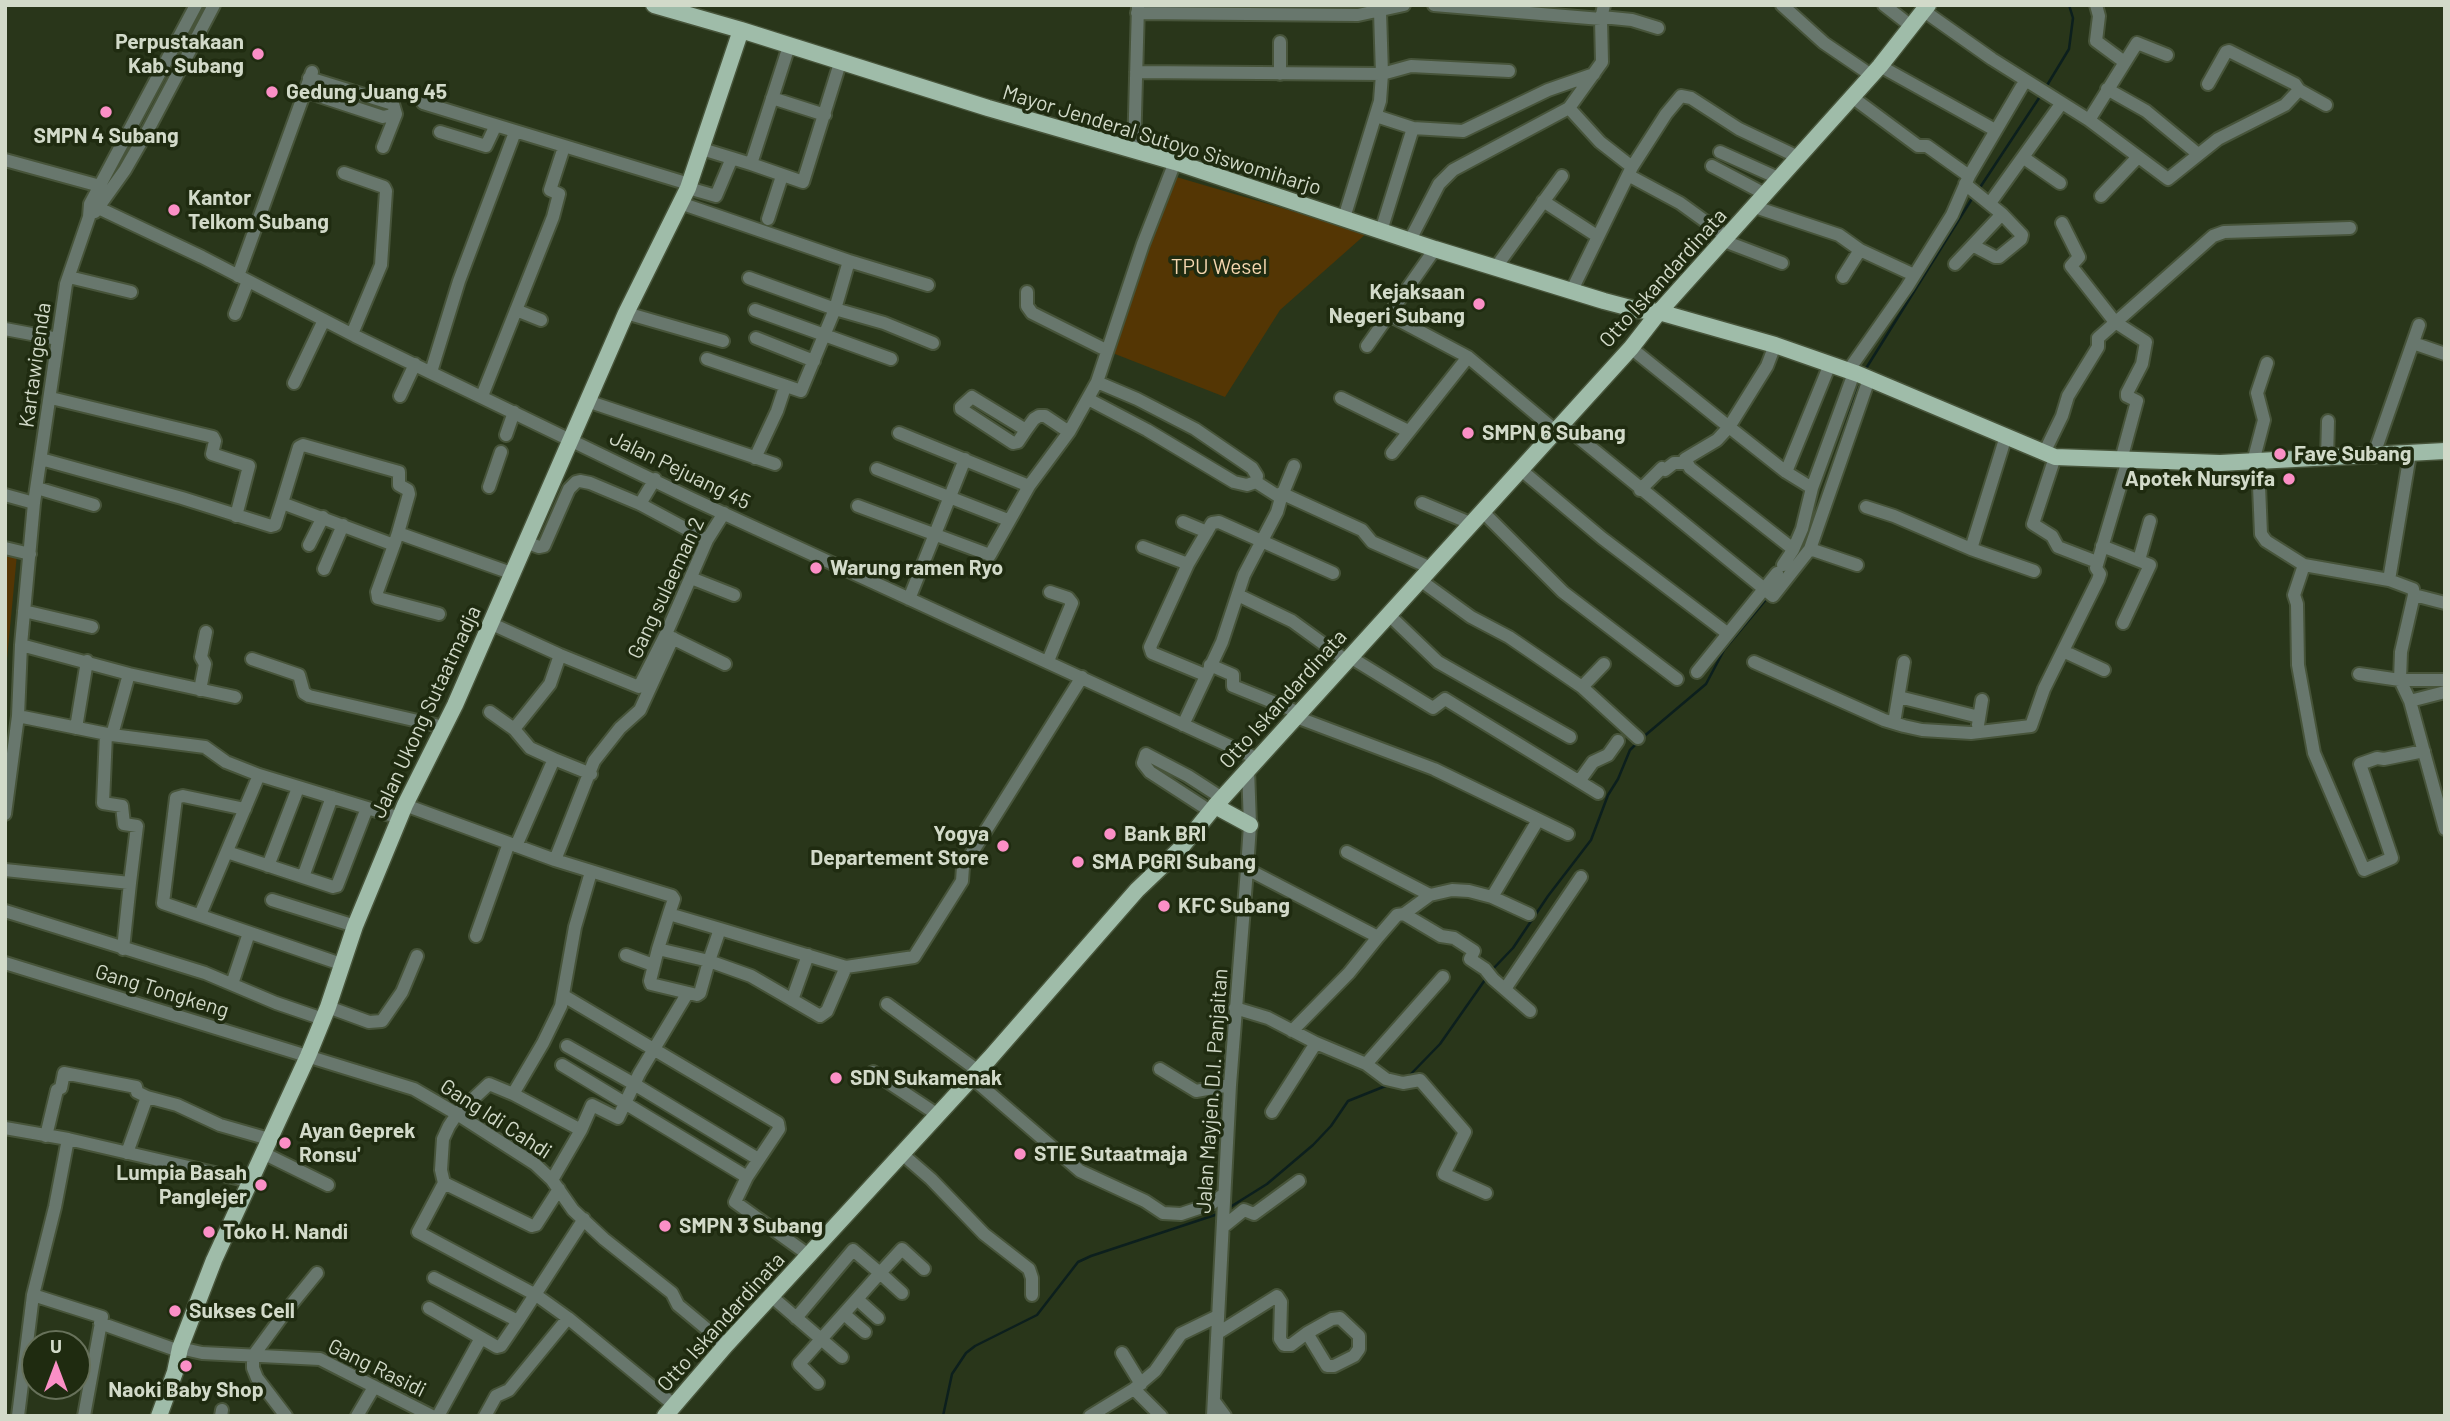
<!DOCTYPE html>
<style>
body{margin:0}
#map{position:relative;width:2450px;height:1421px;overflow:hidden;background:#29361a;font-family:Barlow,sans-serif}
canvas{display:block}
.frame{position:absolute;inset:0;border:7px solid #d2dac9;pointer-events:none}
.north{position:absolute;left:21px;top:1330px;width:70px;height:70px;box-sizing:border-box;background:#1f2b10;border:2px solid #67715a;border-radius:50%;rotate:0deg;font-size:19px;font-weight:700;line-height:28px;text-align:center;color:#d2dac9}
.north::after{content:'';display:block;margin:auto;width:24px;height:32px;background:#fb8fc6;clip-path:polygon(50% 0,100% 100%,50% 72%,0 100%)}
</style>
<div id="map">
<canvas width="2450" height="1421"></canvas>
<div class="frame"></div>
<div class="north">U</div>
</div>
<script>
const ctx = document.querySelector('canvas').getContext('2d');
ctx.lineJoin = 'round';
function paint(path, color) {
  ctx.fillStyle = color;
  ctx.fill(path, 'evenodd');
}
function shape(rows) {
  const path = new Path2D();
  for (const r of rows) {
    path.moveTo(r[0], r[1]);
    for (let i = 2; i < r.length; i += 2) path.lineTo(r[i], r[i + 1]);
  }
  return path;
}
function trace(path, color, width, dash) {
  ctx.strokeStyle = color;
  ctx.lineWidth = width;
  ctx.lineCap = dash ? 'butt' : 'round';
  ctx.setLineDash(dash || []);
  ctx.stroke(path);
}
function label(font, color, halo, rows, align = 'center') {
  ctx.font = font + ' Barlow,sans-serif';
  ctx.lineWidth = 7;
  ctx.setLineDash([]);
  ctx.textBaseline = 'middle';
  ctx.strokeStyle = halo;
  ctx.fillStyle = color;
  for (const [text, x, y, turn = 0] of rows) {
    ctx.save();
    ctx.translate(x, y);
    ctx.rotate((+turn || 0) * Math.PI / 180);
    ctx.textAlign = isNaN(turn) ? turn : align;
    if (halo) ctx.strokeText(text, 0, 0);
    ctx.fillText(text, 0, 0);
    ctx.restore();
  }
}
const green = shape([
 [1173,176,1367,233,1280,310,1225,397,1110,352],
 [5,551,17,554,5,680]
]);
const stream = shape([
 [2046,87,2069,49,2073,18,2069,5],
 [1979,189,2041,95],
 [1865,370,1973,197],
 [1826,486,1860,382],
 [1801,551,1808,538],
 [1642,738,1706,684,1724,650,1769,596],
 [1491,971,1513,948,1548,896,1591,840,1608,795,1618,779,1630,750,1637,743],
 [1407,1078,1440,1044,1487,977],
 [1227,1209,1267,1184,1313,1145,1331,1126,1348,1101,1388,1085],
 [943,1416,952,1374,966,1353,975,1346,1037,1315,1078,1262,1091,1256,1218,1214]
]);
const minor = shape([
 [1434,5,1601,19],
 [1782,5,1824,43,1871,75],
 [1884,5,1911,26],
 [2096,5,2099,16,2096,41,2123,61],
 [1924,11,1992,59,2089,120,2168,179,2218,139,2285,105,2299,90,2326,105],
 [1137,13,1358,15,1404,5],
 [1602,17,1632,20,1658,28],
 [1880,66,1995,130],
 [1136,72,1382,74,1411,66,1509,71],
 [1280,74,1280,42],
 [309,78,393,104,396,114,383,147],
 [2208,84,2226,52,2229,51,2295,84,2299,90],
 [2107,89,2146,111,2198,154],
 [304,91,383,117,396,114],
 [1852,97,1918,146,1927,146,1969,176],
 [772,98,825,115],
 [423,103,689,184],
 [1569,108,1600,142,1632,167],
 [1376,116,1413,128,1463,131,1548,90,1594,74],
 [2089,120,2137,43,2167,55],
 [440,132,486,146,495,127],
 [702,149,751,164,789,46],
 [1134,151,1138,6],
 [1720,152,1778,178],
 [2024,158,2060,183],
 [5,160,100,186],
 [751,164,803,182,840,63],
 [1712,166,1765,194],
 [344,173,384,187,386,191,381,265,352,334],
 [1628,175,1680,203,1727,237],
 [1965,184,2002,214,2022,235,2021,239,1999,257,1995,257,1974,246],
 [688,188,716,196,732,158],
 [2101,196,2137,158],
 [1543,201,1597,236],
 [680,203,849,261,928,285],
 [1990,203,2061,104],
 [90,204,202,257,355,336,692,499,1258,759],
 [1755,207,1839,235,1860,250,1914,275],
 [95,212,125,170,148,130,214,5],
 [1344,218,1380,101,1382,74,1380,12],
 [768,219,782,176],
 [2062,223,2079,257,2071,266,2115,322,2146,342,2142,364,2127,393,2127,396,2137,401,2121,460],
 [1381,231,1413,128],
 [1410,240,1439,184,1453,170,1569,108,1602,62,1601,19,1604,5],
 [1724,241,1782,263],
 [1955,264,2002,214],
 [1496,267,1562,176],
 [238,276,312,72],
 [69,277,131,292],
 [1843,277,1860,250],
 [749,278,835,309,884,323,933,343],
 [1572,290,1632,167,1666,114,1681,96,1691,98,1739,129,1798,157],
 [1027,292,1027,306,1032,313,1106,350],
 [516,310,541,320],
 [755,310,891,359],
 [626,313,723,341],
 [235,314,248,281],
 [1389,315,1468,357,1556,431],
 [5,329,58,339],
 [756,338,814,361],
 [2413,343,2445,354],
 [1367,346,1435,249],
 [1631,348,1729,427,1767,366,1775,345],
 [707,359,801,391,835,309,849,261],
 [1848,371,1907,287,1952,215,1969,176,2025,81],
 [431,372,459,281,515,132],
 [1097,382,1137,399,1195,429,1252,468,1257,476,1256,482],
 [294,383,324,320],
 [400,396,415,364],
 [482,396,553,217,559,194,550,190,551,187,564,147],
 [51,398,213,437,215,441,212,454,249,466,236,516],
 [1341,398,1408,431],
 [1088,399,1147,430,1234,482,1247,485,1256,482,1281,498,1277,512,1244,575,1222,642,1183,725],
 [587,401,775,464],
 [1562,424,1773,596,1810,549,1857,565],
 [1026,430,972,397,961,407,961,409,1013,443,1018,442,1026,430,1034,419,1039,416,1045,416,1069,432],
 [899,433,1029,486],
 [506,435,514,412],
 [1392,453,1468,357],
 [2044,453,2062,416,2068,396,2098,347,2098,338,2213,236,2224,232,2350,228],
 [2055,457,2033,524,2052,536,2058,547,2097,562],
 [2373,457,2419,325],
 [755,458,777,411,785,387],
 [41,459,182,498,271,526,275,525,282,503,394,545,398,533,511,573],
 [2327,459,2328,421],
 [2253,462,2264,420,2257,393,2267,363],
 [2258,462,2261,534,2266,541,2304,565,2294,595,2297,604,2298,665,2314,753,2364,870,2392,858,2360,764,2377,758,2384,759,2424,751],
 [877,469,1008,520],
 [1520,469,1602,538,1727,633],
 [1786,472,1830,364],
 [489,487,501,452],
 [37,488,94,505],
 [1640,490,1662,468,1665,470,1674,463,1686,463],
 [1281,493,1362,530,1372,542,1431,568],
 [5,495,34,503],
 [1281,498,1294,466],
 [282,503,299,447,303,445,399,472,399,485,408,490,409,494,398,533],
 [1422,503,1470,523],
 [640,504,655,479],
 [858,506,990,555,1029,486,1069,432,1097,382,1143,244,1175,162],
 [1866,507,1894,516,1971,549,2034,571],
 [1482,511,1563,592,1677,679],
 [1183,522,1207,532],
 [525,542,539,547,544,546,569,489,576,482,580,481,590,483,640,504,707,540],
 [309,545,323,517],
 [394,545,377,592,378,598,439,614],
 [2102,546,2150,565,2123,623],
 [1143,547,1188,564],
 [5,548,30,554],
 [1793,549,1690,468,1685,459,1717,440,1729,427,1786,472,1812,488],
 [1810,549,1869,379],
 [1971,549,2006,436],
 [2139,560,2150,521],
 [1783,565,1793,550,1802,529,1812,488,1854,373],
 [2304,565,2389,580,2413,589,2414,595,2401,652,2400,680,2410,701,2445,829],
 [324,569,343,525],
 [691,578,734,595],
 [1420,580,1471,617,1509,637,1582,687,1638,738],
 [2389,580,2410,454],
 [1238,595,1292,621,1347,661],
 [2414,595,2445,603],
 [909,599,965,459],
 [24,611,92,627],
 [1388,614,1438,662,1570,737],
 [492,624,560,655,639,687,666,634,707,540,724,513],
 [666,635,725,664],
 [21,645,129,674,235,697],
 [2063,651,2104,670],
 [1350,657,1433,708,1445,699,1598,793],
 [252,659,299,675,304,693,309,696,444,727],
 [1048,661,1072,603,1068,598,1050,592],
 [1754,662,1884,720,1904,726,1922,730,1971,733,2031,726,2044,689,2098,580,2100,574,2096,568,2128,460],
 [1210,665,1233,675,1233,686,1300,713],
 [1697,672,1777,573],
 [2359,674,2400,680,2445,680],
 [1205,675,1152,653,1150,647,1188,564,1212,523,1219,522,1333,573],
 [1582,687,1604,664],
 [200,690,205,664,201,657,206,632],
 [1899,697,1979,717],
 [2410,701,2445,692],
 [490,712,514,729],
 [18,716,112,735,205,747,226,762,259,775,400,818],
 [1296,717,1434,769,1568,834],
 [1894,723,1904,662],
 [1978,725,1982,700],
 [76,728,87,661],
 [112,735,129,674],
 [554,759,530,748,514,729,550,684,560,655],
 [1580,780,1593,762,1608,755,1618,741],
 [405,805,555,860,672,896,674,899,669,914,720,929],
 [245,809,183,796,176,798,163,903,341,964],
 [1210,811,1150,772,1143,763,1146,754,1188,776,1222,798],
 [5,814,18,716,21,645,34,503,66,284,89,217,90,204,196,5],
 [516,846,554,759,591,774],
 [227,852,333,887,337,886,367,808],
 [1347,852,1430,895],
 [555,860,594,761,620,728,640,710,673,638],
 [268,866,298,788],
 [1247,869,1378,937,1349,973,1292,1031],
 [5,870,130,883,137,826,124,824,122,806,103,803,106,734],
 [591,872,575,927,561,1006,543,1043,513,1094,489,1084,457,1114,449,1126,443,1139,441,1170,444,1183,418,1232,536,1295,568,1318,674,1405],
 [303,877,332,797],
 [1492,897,1538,820],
 [272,900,355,926],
 [5,911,205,973,276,1003,323,1019],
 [1404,914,1441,936,1454,938,1474,951,1470,959,1485,969,1493,979,1530,1011],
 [200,915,259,775],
 [476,936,509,843],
 [1378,937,1397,915,1404,914,1430,895,1452,890,1469,891,1492,897,1529,914],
 [123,949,130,883],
 [658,949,669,914],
 [626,955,653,965],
 [5,963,414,1089,457,1114,535,1164,552,1180,573,1210,604,1239,672,1293,678,1305,726,1345],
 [846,967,827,1011,820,1016,751,976,709,961,700,993,697,995,651,984,650,981,658,949,709,961,720,929,846,967,914,957,962,881,963,867,1082,677],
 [232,984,249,933],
 [1505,989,1581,877],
 [564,996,778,1123,779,1129,747,1177,735,1202,810,1256],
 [792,1000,808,955],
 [887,1004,977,1070],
 [328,1007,369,1022,382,1021,402,992,417,956],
 [1235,1008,1268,1018,1316,1043,1366,1064,1386,1079,1403,1083,1420,1080,1465,1132,1444,1174,1486,1193],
 [567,1046,634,1084,758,1159],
 [1366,1064,1443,977],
 [562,1065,747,1177],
 [1160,1069,1196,1091,1230,1085],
 [873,1072,938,1115],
 [971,1077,1080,1171,1145,1201,1163,1213,1181,1214,1211,1204,1224,1194],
 [513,1094,581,1130],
 [1272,1112,1316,1043],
 [5,1128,68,1139,249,1181],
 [46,1136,57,1090,61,1088,64,1073,136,1087,137,1092,147,1097,177,1105,220,1125,269,1139],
 [127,1153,147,1097],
 [263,1153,328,1185],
 [901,1153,931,1179,984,1234,1029,1269,1032,1278,1032,1295],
 [552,1180,581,1130,592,1105,618,1118,639,1074,687,994],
 [444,1183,532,1226,536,1225,559,1189],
 [1223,1227,1244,1210,1254,1214,1299,1181],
 [434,1278,518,1321,584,1219],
 [902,1293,880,1273,902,1249,924,1269],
 [33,1295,102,1317,84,1416],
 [771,1296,842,1357],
 [857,1299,878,1318],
 [429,1308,497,1347,501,1346,518,1321],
 [844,1314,865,1332],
 [796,1318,853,1250,880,1273,799,1364,818,1383],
 [100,1323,179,1351],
 [1218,1333,1277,1296,1281,1302,1280,1339,1284,1345,1291,1345,1307,1333,1332,1319,1340,1318,1359,1336,1359,1349,1354,1356,1334,1366,1327,1366,1307,1333],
 [180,1348,202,1353,320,1359,432,1416],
 [1122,1353,1141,1384],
 [1134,1389,1161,1416],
 [1214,1401,1225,1416],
 [18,1416,33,1295,55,1207,68,1139],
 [221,1416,222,1410],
 [286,1416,257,1378,253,1368,253,1356,286,1311,317,1273],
 [357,1416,374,1387],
 [438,1416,481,1338],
 [485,1416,496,1396,509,1390,568,1318],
 [1090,1416,1134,1389,1155,1371,1181,1334,1218,1316],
 [1213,1416,1230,1085,1247,869,1250,825,1248,769]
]);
const major = shape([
 [654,5,741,30,988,108,1175,162,1435,249,1604,301,1638,310,1659,312,1775,345,1858,374,2055,457,2220,463,2445,451],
 [1215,806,1250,825],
 [159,1416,175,1372,180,1348,214,1260,308,1056,328,1007,355,926,405,805,455,705,626,313,688,188,741,30],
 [665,1416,726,1345,990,1058,1137,890,1180,849,1215,806,1631,348,1659,312,1880,66,1928,5]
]);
const markers = [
 [258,54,7,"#fb8fc6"],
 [272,92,7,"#fb8fc6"],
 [106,112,7,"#fb8fc6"],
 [174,210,7,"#fb8fc6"],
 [1479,304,7,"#fb8fc6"],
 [1468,433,7,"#fb8fc6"],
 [2280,454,7,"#fb8fc6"],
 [2289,479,7,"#fb8fc6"],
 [816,568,7,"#fb8fc6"],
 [1110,834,7,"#fb8fc6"],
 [1003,846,7,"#fb8fc6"],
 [1078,862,7,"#fb8fc6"],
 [1164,906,7,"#fb8fc6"],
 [836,1078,7,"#fb8fc6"],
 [285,1143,7,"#fb8fc6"],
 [1020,1154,7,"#fb8fc6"],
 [261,1185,7,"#fb8fc6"],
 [665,1226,7,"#fb8fc6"],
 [209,1232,7,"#fb8fc6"],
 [175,1311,7,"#fb8fc6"],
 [186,1366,7,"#fb8fc6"]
];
const poiNames = [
 ["Perpustakaan",244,42,"right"],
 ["Kab. Subang",244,66,"right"],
 ["Gedung Juang 45",286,92],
 ["SMPN 4 Subang",106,136,"center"],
 ["Kantor",188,198],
 ["Telkom Subang",188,222],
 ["Kejaksaan",1465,292,"right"],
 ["Negeri Subang",1465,316,"right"],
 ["SMPN 6 Subang",1482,433],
 ["Fave Subang",2294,454],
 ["Apotek Nursyifa",2275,479,"right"],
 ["Warung ramen Ryo",830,568],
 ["Yogya",989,834,"right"],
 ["Departement Store",989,858,"right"],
 ["Bank BRI",1124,834],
 ["SMA PGRI Subang",1092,862],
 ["KFC Subang",1178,906],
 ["SDN Sukamenak",850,1078],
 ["Ayan Geprek",299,1131],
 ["Ronsu'",299,1155],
 ["STIE Sutaatmaja",1034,1154],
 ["Lumpia Basah",247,1173,"right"],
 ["Panglejer",247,1197,"right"],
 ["SMPN 3 Subang",679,1226],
 ["Toko H. Nandi",223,1232],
 ["Sukses Cell",189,1311],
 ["Naoki Baby Shop",186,1390,"center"]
];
const streetNames = [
 ["Mayor Jenderal Sutoyo Siswomiharjo",1162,140,17],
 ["Otto Iskandardinata",1663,278,-48],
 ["Kartawigenda",35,365,-82],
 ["Jalan Pejuang 45",680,470,26],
 ["Gang sulaeman 2",666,588,-65],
 ["Otto Iskandardinata",1283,699,-48],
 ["Jalan Ukong Sutaatmadja",426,712,-65],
 ["Gang Tongkeng",162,991,17],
 ["Jalan Mayjen. D.I. Panjaitan",1212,1091,-86],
 ["Gang Idi Cahdi",496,1119,33],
 ["Otto Iskandardinata",721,1322,-48],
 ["Gang Rasidi",377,1368,26]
];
const parkNames = [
 ["TPU Wesel",1219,267]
];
paint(green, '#543604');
trace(stream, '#0c1f1d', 2.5);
trace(minor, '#47543a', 16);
trace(major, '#47543a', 19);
trace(minor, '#68776d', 12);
trace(major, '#9fbca9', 16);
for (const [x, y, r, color] of markers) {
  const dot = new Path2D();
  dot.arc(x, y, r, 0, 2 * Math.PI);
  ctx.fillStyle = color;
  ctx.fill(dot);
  trace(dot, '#1f2b10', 2.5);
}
label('bold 21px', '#d2dac9', '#1f2b10', poiNames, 'left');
label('21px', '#d2dac9', '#1f2b10', streetNames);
label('21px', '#f5d6af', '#1f2b10', parkNames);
</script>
